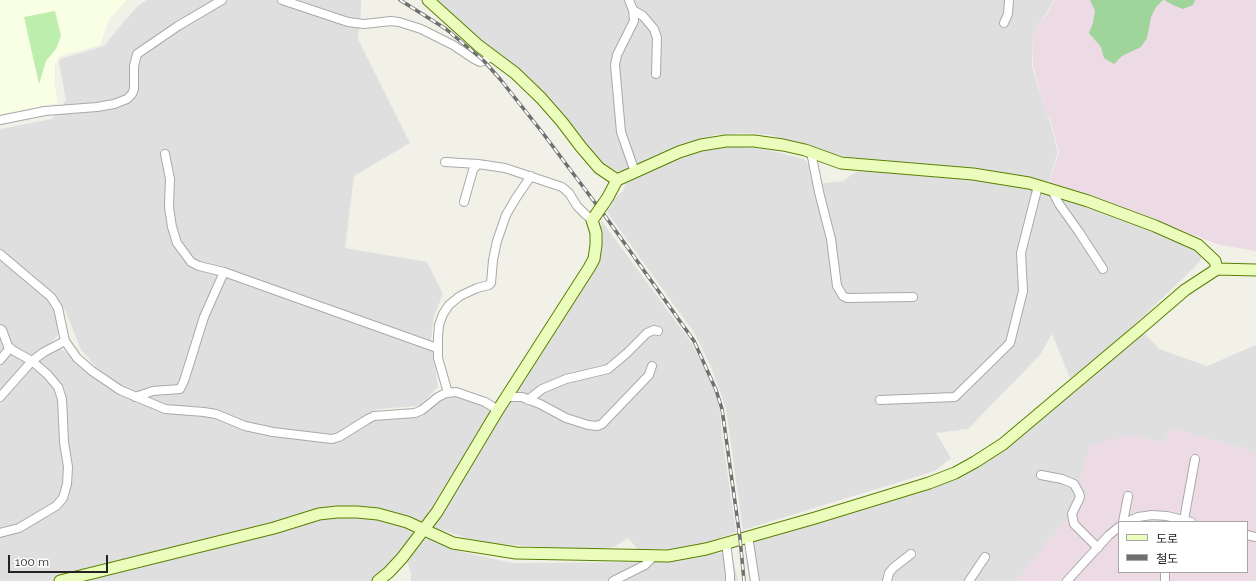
<!DOCTYPE html>
<meta charset="utf-8">
<style>
body{margin:0}
#map{position:relative;width:1256px;height:581px;overflow:hidden;background:#f2f1e8;font-family:Raleway,"Noto Sans KR",sans-serif}
canvas{display:block}
.legend{position:absolute;left:1118px;top:521px;width:130px;height:52px;box-sizing:border-box;background:#fff;border:1px solid #a7a7a7;margin:0;padding:5px 7px;list-style:none;font-size:12px;color:#222}
.legend li{display:flex;align-items:center;gap:8px;height:20px}
.legend b{width:20px;border:1px solid #a7a7a7}
.scale{position:absolute;left:8px;top:555px;width:100px;height:18px;box-sizing:border-box;border:2px solid #222;border-top:0;padding-left:5px;font-size:12px;line-height:14px;white-space:nowrap;color:#222;-webkit-text-stroke:3px #fff;paint-order:stroke}
</style>
<div id="map">
<canvas width="1256" height="581"></canvas>
<ul class="legend">
<li><b style="height:5px;background:#ebfdbc"></b>도로</li>
<li><b style="height:5px;background:#707070"></b>철도</li>
</ul>
<div class="scale">100 m</div>
</div>
<script>
const ctx = document.querySelector('canvas').getContext('2d');
ctx.lineJoin = 'round';
function paint(path, color) {
  ctx.fillStyle = color;
  ctx.fill(path, 'evenodd');
}
function shape(rows) {
  const path = new Path2D();
  for (const r of rows) {
    path.moveTo(r[0], r[1]);
    for (let i = 2; i < r.length; i += 2) path.lineTo(r[i], r[i + 1]);
  }
  return path;
}
function trace(path, color, width, dash) {
  ctx.strokeStyle = color;
  ctx.lineWidth = width;
  ctx.lineCap = dash ? 'butt' : 'round';
  ctx.setLineDash(dash || []);
  ctx.stroke(path);
}
const residential = shape([
 [147,0,361,0,361,11,358,39,410,143,354,176,345,248,427,262,443,294,434,316,431,339,438,387,419,406,378,409,339,435,320,436,246,422,218,410,169,406,153,403,118,386,98,369,81,350,66,312,54,296,0,251,0,129,52,119,66,100,59,63,60,59,104,46,125,20,139,5],
 [436,0,1054,0,1045,15,1033,31,1032,66,1046,113,1049,118,1058,152,1049,182,981,169,864,159,835,155,808,146,782,139,772,135,744,133,715,135,674,147,645,163,626,171,617,171,601,162,576,133,554,104,513,64,463,27],
 [730,145,769,150,804,159,810,167,815,184,843,181,854,173,865,169,940,174,1000,182,1030,190,1119,216,1192,247,1201,252,1202,257,1197,265,1134,325,1100,357,1070,378,1052,334,1040,355,968,429,936,433,951,458,935,471,743,530,726,409,713,372,695,334,607,212,615,198,623,191,626,181,649,170,697,151,716,146],
 [601,220,691,342,706,371,719,403,723,442,736,532,698,546,664,549,639,551,628,538,614,547,594,550,482,543,432,527,445,510,500,417,515,390,601,259],
 [0,257,50,299,56,312,60,333,0,394],
 [1144,333,1159,349,1207,366,1256,345,1256,452,1170,428,1164,443,1129,435,1089,494,1016,581,749,581,745,545,755,541,859,511,939,485,960,476,1000,453],
 [58,347,66,352,87,373,119,393,159,410,193,416,211,417,248,431,321,440,381,418,420,415,438,400,451,395,471,398,495,412,423,526,378,510,281,522,49,581,0,581,0,401,29,366],
 [356,516,395,523,416,533,413,539,373,581,82,581,320,518],
 [427,538,462,552,513,563,666,562,711,554,731,552,738,581,411,581,411,574,407,559,420,543]
]);
const industrial = shape([
 [1055,0,1256,0,1256,251,1220,245,1101,200,1049,184,1059,152,1050,118,1046,113,1033,66,1033,31,1046,15],
 [1170,428,1256,452,1256,581,1016,581,1089,494,1079,483,1090,445,1129,435,1164,443],
 [1119,522,1247,522,1247,572,1119,572]
]);
const education = shape([
 [0,0,127,0,109,19,100,45,60,56,55,64,55,87,58,103,0,114]
]);
const grass = shape([
 [55,11,61,36,56,49,46,61,39,84,24,17]
]);
const forest = shape([
 [1090,0,1163,0,1156,7,1151,17,1147,38,1141,47,1122,56,1114,64,1104,58,1101,47,1089,33,1093,23,1095,11],
 [1164,0,1195,0,1193,5,1183,9,1173,5]
]);
const street = shape([
 [282,0,348,22,364,24,391,21,399,22,421,29,453,45,474,59,480,62,484,61,492,56],
 [629,0,633,10,634,21,617,55,615,65,621,132,635,172],
 [633,10,643,16,654,29,657,38,656,74],
 [1004,23,1008,14,1009,0],
 [0,120,45,111,97,107,114,104,127,99,132,94,134,89,134,66,137,54,178,26,222,0],
 [811,152,819,192,831,239,837,286,843,296,847,298,913,297],
 [165,154,170,179,169,207,172,227,177,243,191,262,199,266,224,272,437,348],
 [445,162,478,164,505,168,562,187,569,193,577,206,585,214,592,220],
 [1052,190,1059,204,1079,232,1103,269],
 [464,202,473,170,478,164],
 [0,254,51,297,58,308,65,341,77,358,92,371,120,390,165,409,204,412,216,414,245,426,273,432,332,439,339,437,368,419,374,416,415,413,422,410,438,397,446,393,456,392,485,402,498,410],
 [0,329,2,330,8,346,14,351,32,361,48,375,58,387,62,399,64,442,68,467,67,484,63,498,56,506,19,528,0,533],
 [0,360,10,348],
 [448,393,438,358,438,337,439,325,443,314,449,305,460,296,477,288,489,285,491,283,493,260,497,241,506,215,516,198,531,176],
 [0,397,32,361,44,352,65,341],
 [135,397,153,391,180,389,184,381,204,317,224,272],
 [506,397,522,397,540,404,566,418,588,425,597,426,602,424,649,375,652,366],
 [528,400,542,389,566,379,608,369,627,353,647,333,654,330,658,331],
 [880,400,955,397,1010,343,1023,291,1021,253,1038,186],
 [1041,475,1062,479,1074,484,1079,493,1080,497,1072,514,1074,524,1098,548],
 [1184,520,1195,459],
 [1123,522,1128,496],
 [1127,522,1138,517,1152,515,1167,516,1191,522],
 [1247,535,1256,537],
 [748,536,755,581],
 [726,543,730,574,730,581],
 [613,581,645,565,654,556],
 [887,581,889,573,893,568,911,554],
 [969,581,985,557],
 [1067,581,1109,535,1119,527],
 [1165,581,1165,572]
]);
const secondary = shape([
 [428,0,479,46,515,73,541,98,562,122,581,147,599,168,617,180,679,152,701,145,726,141,754,141,783,145,805,150,841,163,973,174,1029,183,1088,201,1155,226,1198,245,1215,261,1217,269,1256,270],
 [604,203,608,197,617,180],
 [60,581,274,528,319,514,337,512,357,512,378,514,407,522,453,543,516,553,668,556,706,549,815,518,929,483,955,473,975,462,1003,444,1142,327,1185,290,1217,269],
 [378,581,389,572,402,558,437,512,498,410,589,268,594,259,596,245,596,233,592,220,595,216]
]);
const rail = shape([
 [400,0,446,29,484,61,500,79,542,132,608,220,694,341,716,390,722,409,740,538,744,581]
]);
const secondaryBridge = shape([
 [595,216,604,203]
]);
paint(residential, '#e0dfdf');
paint(industrial, '#ecdae5');
paint(education, '#f9ffe5');
paint(grass, '#beeead');
paint(forest, '#9fd49b');
trace(street, '#a9a9a9', 10);
trace(secondary, '#578200', 13);
trace(street, '#fff', 8);
trace(secondary, '#ebfdbc', 11);
trace(rail, '#707070', 3.5);
trace(rail, '#fff', 2, [6]);
trace(secondaryBridge, '#578200', 13, []);
trace(secondaryBridge, '#ebfdbc', 11);
</script>
